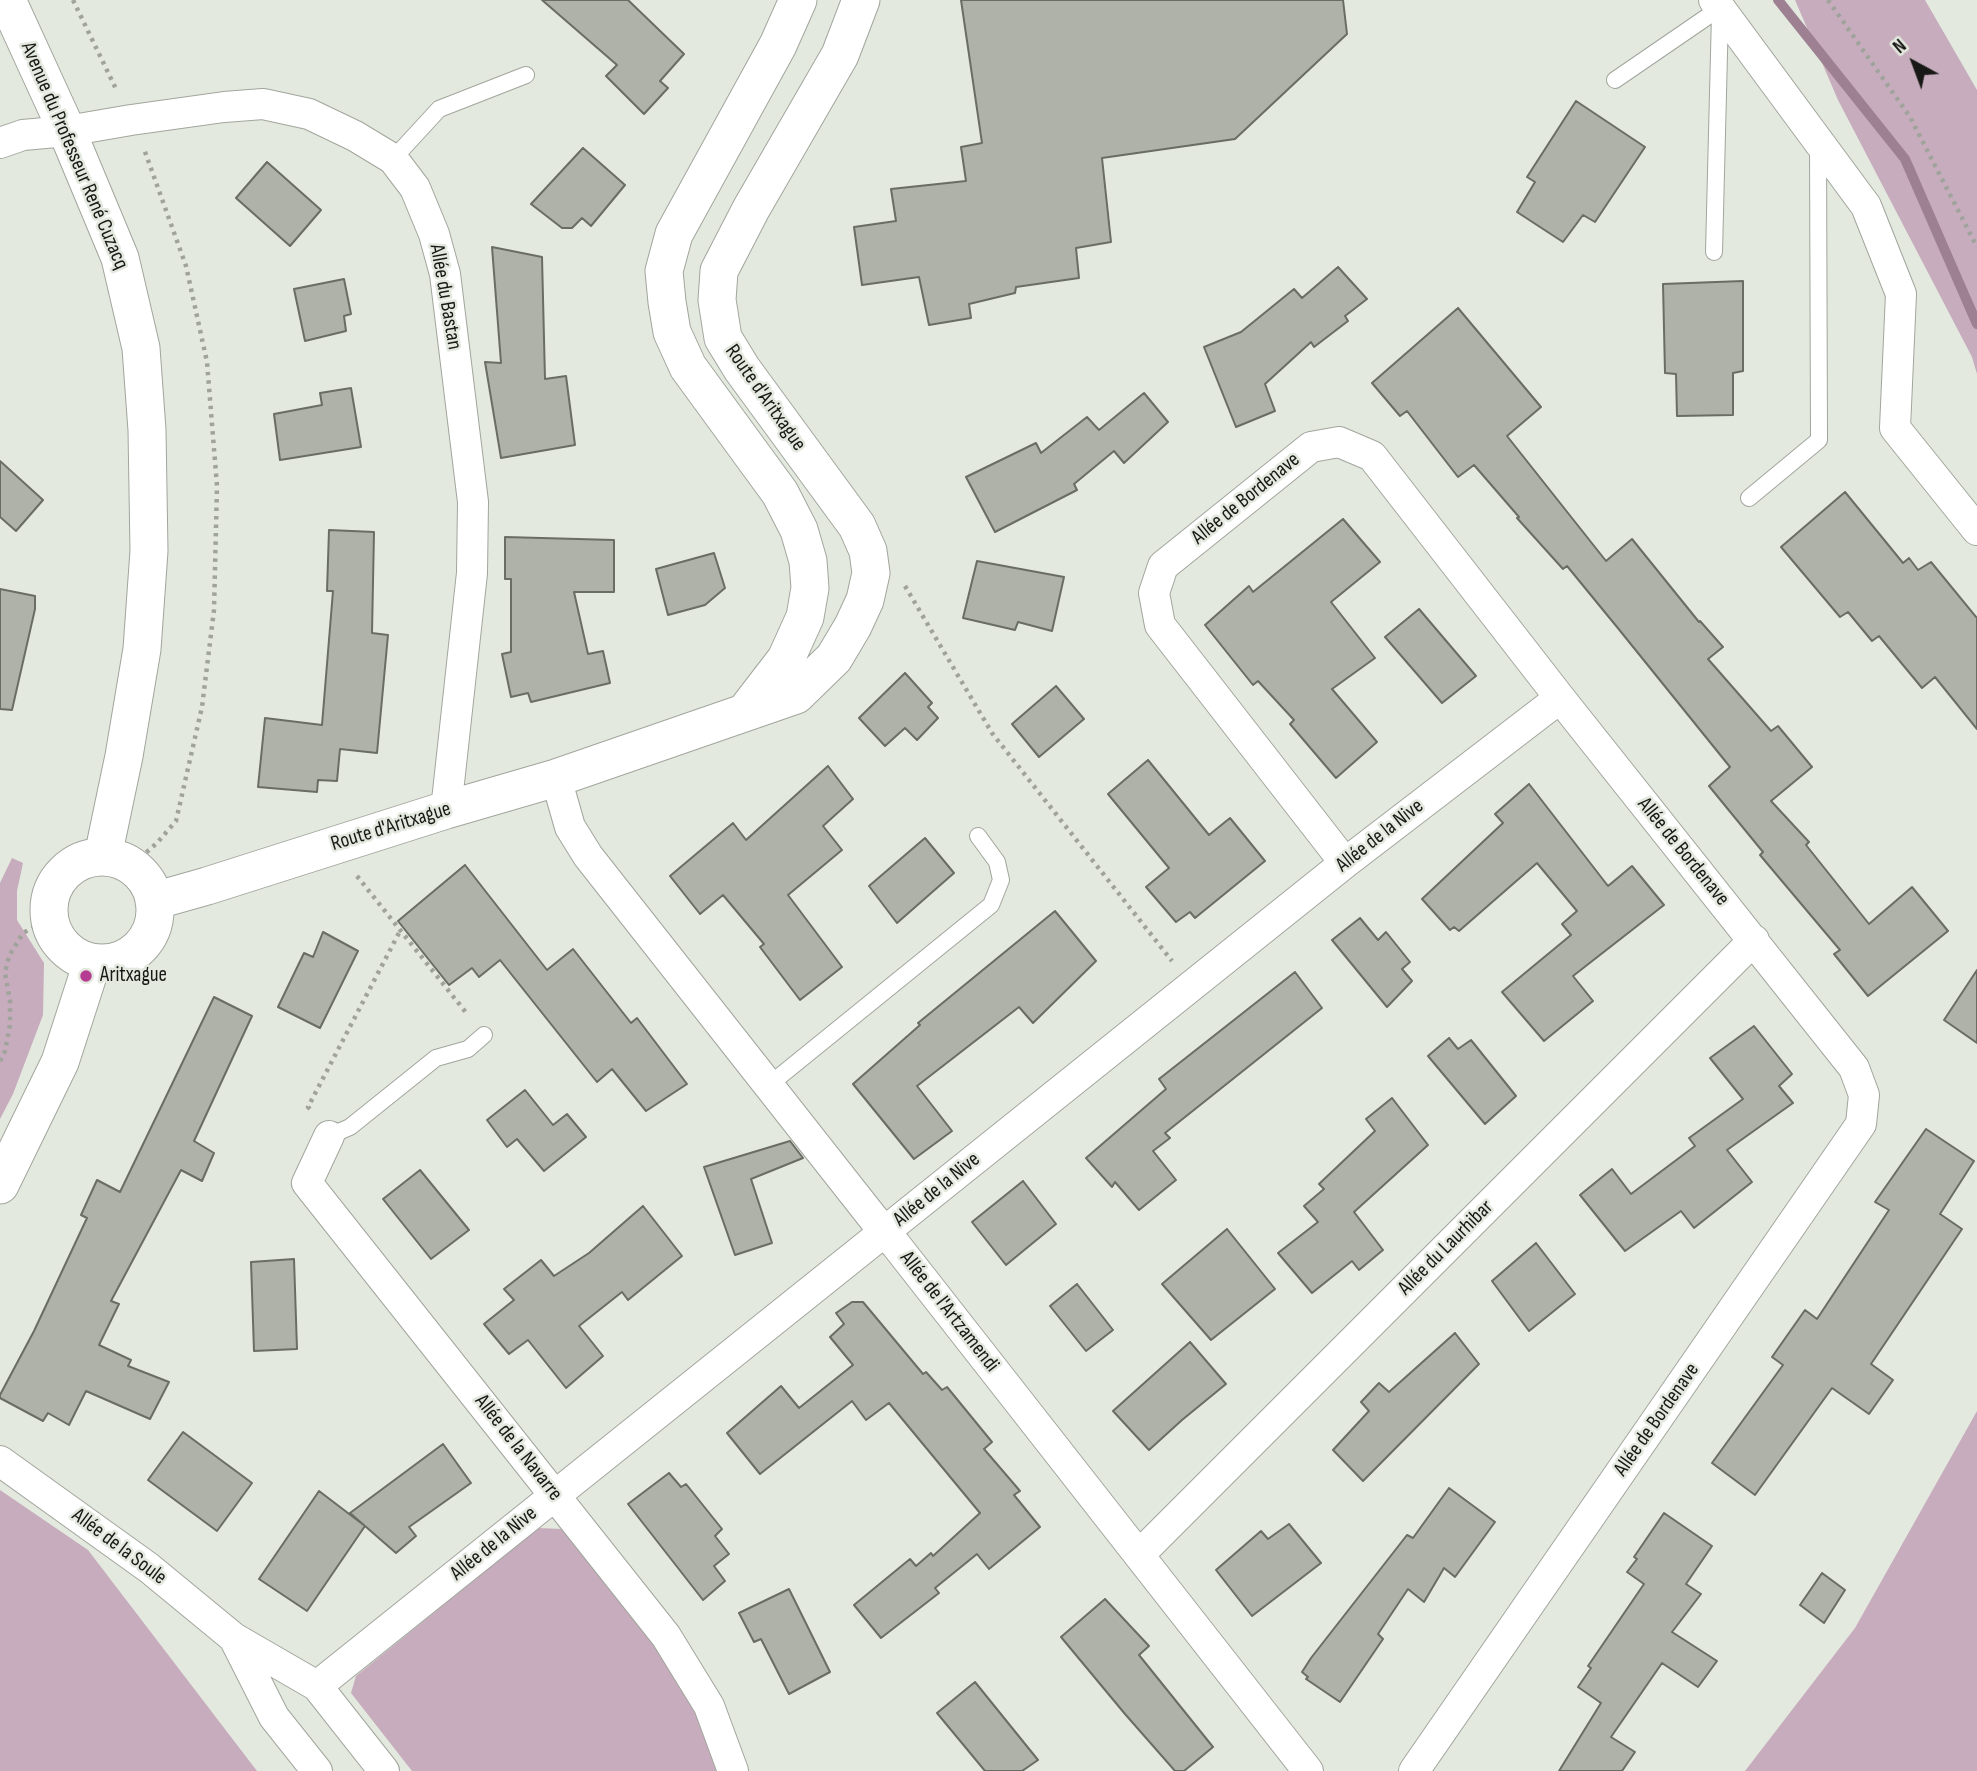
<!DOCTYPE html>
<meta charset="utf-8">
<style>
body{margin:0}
#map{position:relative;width:1977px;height:1771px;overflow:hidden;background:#e4e9df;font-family:"Sofia Sans Condensed",sans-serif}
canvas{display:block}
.north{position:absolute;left:1879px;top:28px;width:70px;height:70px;-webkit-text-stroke:5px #e4e9df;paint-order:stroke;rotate:319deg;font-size:19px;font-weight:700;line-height:28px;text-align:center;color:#181916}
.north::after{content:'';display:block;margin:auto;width:24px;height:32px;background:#181916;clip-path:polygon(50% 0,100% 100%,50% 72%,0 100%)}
</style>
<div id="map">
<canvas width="1977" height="1771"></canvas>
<div class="north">N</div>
</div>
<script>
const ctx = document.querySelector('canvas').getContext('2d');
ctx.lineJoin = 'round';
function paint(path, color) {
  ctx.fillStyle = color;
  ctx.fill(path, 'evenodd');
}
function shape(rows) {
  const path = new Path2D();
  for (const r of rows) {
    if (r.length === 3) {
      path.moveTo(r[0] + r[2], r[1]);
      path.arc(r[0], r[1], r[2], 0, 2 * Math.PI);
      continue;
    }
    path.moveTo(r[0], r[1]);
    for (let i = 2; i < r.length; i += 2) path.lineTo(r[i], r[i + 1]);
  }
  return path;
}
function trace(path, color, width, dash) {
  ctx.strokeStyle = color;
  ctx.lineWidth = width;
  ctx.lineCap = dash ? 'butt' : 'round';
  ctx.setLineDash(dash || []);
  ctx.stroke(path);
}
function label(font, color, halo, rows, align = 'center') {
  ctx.font = font + ' "Sofia Sans Condensed",sans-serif';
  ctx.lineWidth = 5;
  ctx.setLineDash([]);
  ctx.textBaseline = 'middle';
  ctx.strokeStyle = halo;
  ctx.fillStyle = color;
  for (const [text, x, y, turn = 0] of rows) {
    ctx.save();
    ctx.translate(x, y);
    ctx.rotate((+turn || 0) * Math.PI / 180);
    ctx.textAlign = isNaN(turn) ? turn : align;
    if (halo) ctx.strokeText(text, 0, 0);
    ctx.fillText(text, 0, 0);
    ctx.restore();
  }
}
const green = shape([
 [1795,0,1925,0,1977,90,1977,374,1972,357,1838,100],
 [12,858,23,863,17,891,17,920,44,963,43,1015,13,1094,0,1119,0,883],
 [1977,1411,1977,1771,1745,1771,1855,1628],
 [0,1490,88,1550,257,1771,0,1771],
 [538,1528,562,1529,650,1634,696,1710,716,1771,412,1771,351,1693,356,1676]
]);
const stream = shape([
 [1778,0,1905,159,1977,324]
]);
const building = shape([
 [542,0,628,0,684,54,660,81,668,88,644,114,606,76,617,65,542,0],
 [961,0,1343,0,1347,34,1235,139,1102,158,1111,242,1076,248,1079,278,1016,287,1015,293,969,304,971,318,929,325,919,277,862,285,854,227,896,221,891,189,966,181,961,147,982,143,961,0],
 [1576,101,1645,147,1595,222,1583,215,1563,242,1517,212,1535,182,1527,177,1576,101],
 [583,148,625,185,591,226,582,218,572,228,562,228,531,204,583,148],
 [267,162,321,210,290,246,236,198,267,162],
 [492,247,542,257,545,379,566,376,575,445,501,458,485,362,501,363,492,247],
 [1338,267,1367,299,1345,316,1348,321,1314,347,1311,342,1265,384,1275,411,1236,427,1204,347,1241,332,1294,289,1302,298,1338,267],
 [344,279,351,314,344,316,346,331,305,341,294,289,344,279],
 [1743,281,1743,371,1733,373,1733,415,1677,416,1676,374,1665,373,1663,284,1743,281],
 [1458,308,1541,407,1507,436,1606,561,1632,539,1699,622,1700,621,1723,647,1708,659,1771,731,1778,726,1812,767,1771,801,1809,842,1806,845,1869,924,1912,887,1948,931,1868,996,1834,954,1840,950,1760,855,1763,852,1709,786,1730,767,1617,627,1567,566,1563,569,1517,518,1519,517,1474,465,1458,477,1407,411,1400,416,1372,383,1458,308],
 [351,388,361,447,280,460,274,414,322,405,320,393,351,388],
 [1144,393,1168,422,1124,463,1114,451,1074,484,1077,490,995,532,966,477,1036,443,1041,453,1087,417,1099,430,1144,393],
 [0,461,43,500,16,531,0,517,0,461],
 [1845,492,1903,563,1909,558,1918,570,1931,562,1977,618,1977,729,1935,677,1922,688,1879,636,1872,641,1848,612,1840,617,1781,547,1845,492],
 [1343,519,1380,562,1331,602,1375,658,1332,689,1377,742,1336,778,1290,724,1294,720,1258,681,1253,685,1205,625,1249,586,1253,592,1343,519],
 [329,530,374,532,372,633,388,635,377,753,340,749,337,781,318,780,317,792,258,787,265,718,322,725,333,591,327,591,329,530],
 [505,537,614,540,614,592,574,592,588,654,603,651,610,683,531,702,528,693,511,697,502,654,511,652,511,579,505,579,505,537],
 [714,553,725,588,705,605,668,615,656,569,714,553],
 [977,561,1064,577,1052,631,1018,622,1015,630,963,618,977,561],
 [0,589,35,596,35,609,12,710,0,709,0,589],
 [1419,609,1476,676,1442,703,1385,637,1419,609],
 [905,673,932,703,928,707,938,718,917,740,905,728,885,746,859,718,905,673],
 [1056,686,1084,719,1039,757,1012,724,1056,686],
 [1148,760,1209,835,1230,818,1265,861,1195,918,1190,912,1176,922,1146,887,1169,868,1108,794,1148,760],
 [828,766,853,799,823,826,842,850,788,895,842,967,800,1000,760,947,764,944,723,895,700,914,670,876,733,823,746,840,828,766],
 [1529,784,1608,886,1632,866,1664,905,1573,976,1593,1001,1544,1041,1502,992,1571,935,1562,924,1577,911,1537,863,1459,931,1454,927,1450,930,1422,899,1503,823,1495,814,1529,784],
 [925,838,954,873,897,923,869,886,925,838],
 [465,865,547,970,573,949,631,1023,637,1018,687,1084,646,1111,612,1069,597,1082,500,960,479,977,472,968,449,985,398,921,465,865],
 [1055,911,1096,961,1033,1023,1019,1007,917,1086,952,1131,914,1159,853,1084,920,1025,918,1023,1055,911],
 [1360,918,1378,940,1386,932,1410,962,1402,969,1412,981,1387,1007,1332,940,1360,918],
 [323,932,358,951,320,1028,278,1007,304,953,313,957,323,932],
 [1977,970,1977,1043,1944,1020,1977,970],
 [1295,972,1322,1008,1165,1133,1170,1138,1153,1151,1176,1180,1139,1210,1115,1182,1112,1187,1086,1158,1166,1089,1159,1079,1295,972],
 [214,997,252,1016,194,1141,214,1153,202,1181,181,1170,111,1301,119,1304,99,1345,131,1360,128,1366,169,1382,150,1419,86,1391,69,1425,48,1413,43,1421,0,1398,0,1395,34,1331,87,1218,81,1215,97,1180,120,1192,214,997],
 [1754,1026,1792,1074,1779,1086,1793,1103,1727,1150,1752,1182,1694,1228,1681,1211,1625,1251,1580,1195,1612,1169,1631,1194,1695,1146,1689,1138,1743,1099,1710,1058,1754,1026],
 [1449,1038,1458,1049,1471,1040,1516,1096,1485,1124,1428,1056,1449,1038],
 [525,1090,553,1125,567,1114,586,1137,544,1171,517,1139,507,1147,487,1120,525,1090],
 [1392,1098,1428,1145,1354,1212,1383,1250,1359,1270,1352,1261,1312,1293,1278,1253,1318,1222,1304,1206,1324,1189,1319,1184,1375,1131,1366,1119,1392,1098],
 [1926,1129,1974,1161,1940,1214,1962,1229,1871,1364,1893,1380,1869,1414,1832,1388,1755,1495,1712,1463,1783,1365,1772,1357,1805,1310,1817,1319,1889,1210,1875,1202,1926,1129],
 [790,1141,803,1158,751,1179,772,1243,735,1255,704,1167,790,1141],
 [420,1170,469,1230,431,1259,383,1199,420,1170],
 [1023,1181,1056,1224,1006,1265,972,1222,1023,1181],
 [643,1206,682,1256,628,1300,622,1292,579,1326,603,1356,566,1388,528,1340,509,1354,484,1324,514,1300,504,1289,541,1260,554,1276,589,1253,643,1206],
 [1227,1229,1275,1289,1211,1340,1162,1284,1227,1229],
 [1536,1243,1575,1294,1529,1331,1492,1281,1536,1243],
 [294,1259,297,1349,254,1351,251,1262,294,1259],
 [1077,1284,1113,1330,1086,1351,1050,1306,1077,1284],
 [852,1302,863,1302,923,1374,926,1372,942,1390,947,1387,992,1442,984,1449,1020,1491,1014,1495,1040,1527,989,1569,977,1554,935,1588,939,1593,881,1638,854,1605,910,1559,916,1566,931,1553,933,1556,980,1513,889,1403,866,1420,852,1401,760,1474,727,1433,781,1386,799,1408,853,1365,830,1337,844,1324,836,1313,852,1302],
 [1455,1333,1479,1364,1363,1481,1333,1450,1369,1411,1361,1402,1379,1383,1389,1392,1455,1333],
 [1190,1342,1226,1384,1182,1420,1149,1450,1113,1411,1190,1342],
 [183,1432,252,1483,217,1531,148,1480,183,1432],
 [443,1444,471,1483,409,1527,416,1536,396,1553,350,1513,443,1444],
 [669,1473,681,1487,686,1484,722,1529,715,1536,729,1554,714,1566,725,1581,703,1600,628,1504,669,1473],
 [1449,1488,1495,1522,1455,1577,1444,1568,1424,1602,1408,1589,1378,1634,1383,1639,1340,1702,1306,1679,1308,1677,1302,1672,1311,1658,1407,1535,1413,1538,1449,1488],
 [319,1491,365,1526,307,1611,259,1579,319,1491],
 [1664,1513,1712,1546,1686,1584,1701,1594,1672,1632,1717,1661,1698,1687,1662,1663,1611,1737,1635,1752,1622,1771,1559,1771,1601,1703,1578,1687,1591,1668,1588,1666,1644,1584,1627,1572,1637,1559,1634,1557,1664,1513],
 [1289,1524,1321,1563,1252,1616,1216,1570,1261,1531,1268,1539,1289,1524],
 [1822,1573,1845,1590,1824,1623,1800,1605,1822,1573],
 [789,1589,830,1672,789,1694,761,1639,754,1642,739,1613,789,1589],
 [1105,1599,1149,1646,1139,1655,1213,1747,1184,1771,1175,1771,1125,1714,1061,1637,1105,1599],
 [975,1682,1038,1760,1022,1771,985,1771,937,1713,975,1682]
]);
const path = shape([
 [73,0,117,91],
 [1828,0,1910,117,1977,247],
 [905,586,992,733,1172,961],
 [140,858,157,843,176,821,202,707,214,610,217,486,207,362,186,266,144,149],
 [357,876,468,1015],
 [0,1061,5,1051,10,1025,10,1001,5,973,9,956,23,933,49,919],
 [310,1109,308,1107,400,931]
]);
const service = shape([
 [1615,80,1720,8],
 [393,159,439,109,526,75],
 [1714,252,1720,14],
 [1749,498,1819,440,1818,145],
 [769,1085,991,905,1001,880,997,862,978,836],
 [329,1136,350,1127,436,1058,468,1049,484,1035]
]);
const minor = shape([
 [1714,0,1866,206,1901,294,1895,428,1977,530],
 [0,143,23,135,67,131,131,120,224,107,263,104,309,114,355,136,393,159,415,188,434,234,445,274,473,502,472,573,446,810],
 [556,778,570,827,588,856,873,1218,896,1245,1308,1771],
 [1345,863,1160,625,1154,593,1163,566,1311,447,1339,442,1372,456,1560,698,1854,1068,1864,1095,1861,1124,1414,1771],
 [329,1136,307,1183,666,1636,709,1706,733,1771],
 [0,1461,149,1568,234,1638,317,1686,384,1771],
 [1139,1555,1754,940],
 [234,1638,274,1717,317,1771],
 [317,1686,1345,863,1560,698]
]);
const tertiary = shape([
 [7,0,67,131,120,258,141,348,147,430,149,551,142,649,124,756,103,856],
 [746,711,786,659,805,617,810,588,808,561,799,530,780,493,688,367,672,332,667,302,664,271,674,234,778,45,798,0],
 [102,910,53],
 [154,901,207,886,446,810,556,778,796,695,834,658,853,626,865,600,871,573,868,551,857,526,742,369,723,338,717,300,719,271,751,209,840,55,861,0],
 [0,1185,60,1062,92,963]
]);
const markers = [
 [86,976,7,"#b53c91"]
];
const streetNames = [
 ["Avenue du Professeur René Cuzacq",74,156,67],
 ["Allée du Bastan",445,297,80],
 ["Route d'Aritxague",765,398,55],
 ["Allée de Bordenave",1246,499,-39],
 ["Route d'Aritxague",391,827,-17],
 ["Allée de la Nive",1380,836,-38],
 ["Allée de Bordenave",1683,852,51],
 ["Allée de la Nive",937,1190,-39],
 ["Allée du Laurhibar",1446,1248,-45],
 ["Allée de l'Artzamendi",949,1312,52],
 ["Allée de Bordenave",1657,1420,-55],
 ["Allée de la Navarre",518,1448,52],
 ["Allée de la Nive",494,1544,-39],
 ["Allée de la Soule",119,1547,37]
];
const poiNames = [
 ["Aritxague",100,976]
];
paint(green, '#c6acbc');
trace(stream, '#9d8091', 10);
paint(building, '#aeb2a9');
trace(building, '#696d64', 2);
trace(service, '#a1a69d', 18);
trace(minor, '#a1a69d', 32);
trace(tertiary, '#a1a69d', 39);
trace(path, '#a0a39c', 4.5, [3.5, 5]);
trace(service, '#fff', 16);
trace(minor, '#fff', 30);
trace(tertiary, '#fff', 37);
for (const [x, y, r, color] of markers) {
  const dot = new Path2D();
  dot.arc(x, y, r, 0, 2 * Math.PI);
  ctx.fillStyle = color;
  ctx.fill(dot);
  trace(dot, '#e4e9df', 2.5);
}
label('21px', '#181916', '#e4e9df', streetNames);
label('21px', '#181916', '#e4e9df', poiNames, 'left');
</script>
